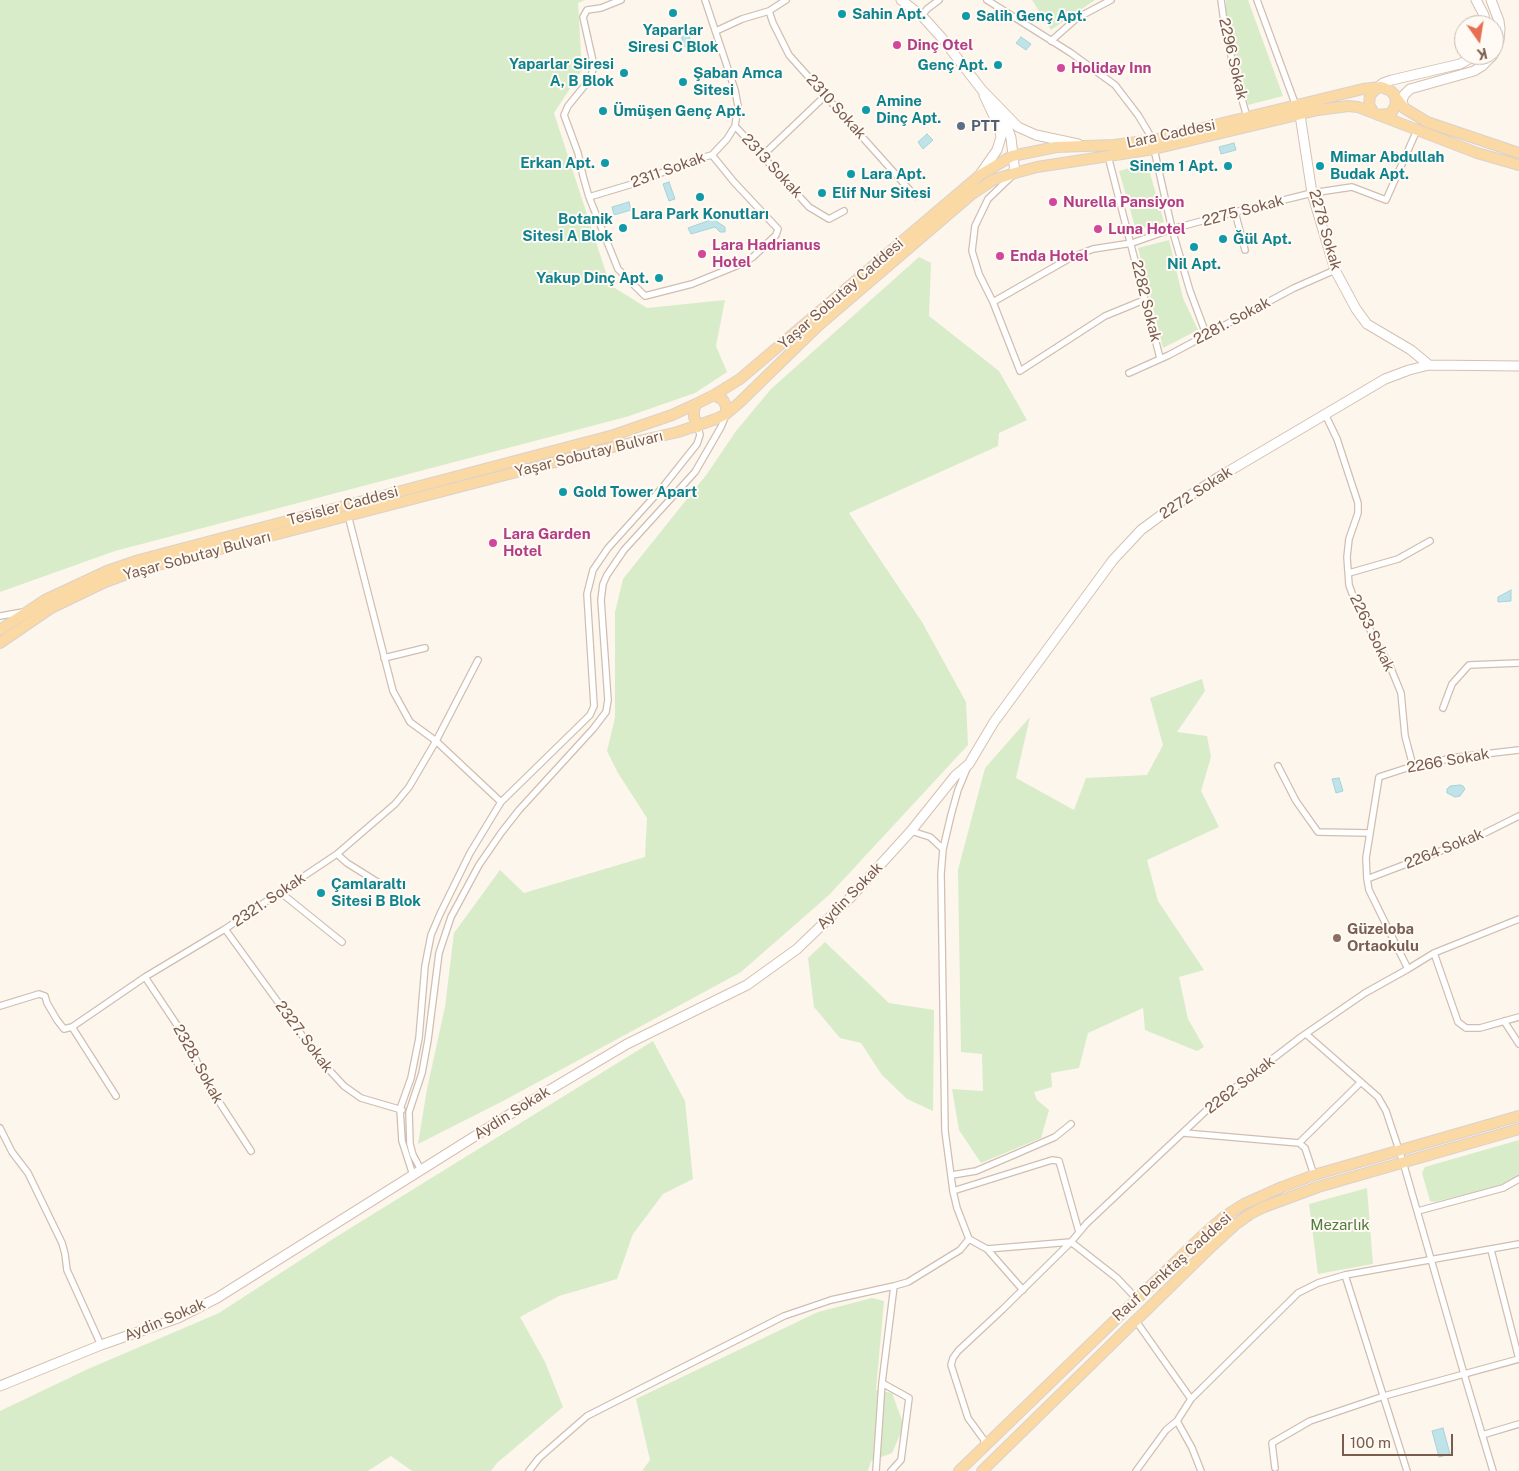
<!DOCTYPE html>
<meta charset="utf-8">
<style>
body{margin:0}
#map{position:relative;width:1519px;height:1471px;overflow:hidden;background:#fdf6ec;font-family:"Public Sans",sans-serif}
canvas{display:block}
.north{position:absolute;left:1454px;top:15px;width:50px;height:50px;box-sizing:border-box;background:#fffaf3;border:1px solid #cabbb1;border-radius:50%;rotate:167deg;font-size:14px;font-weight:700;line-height:20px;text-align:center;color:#7a5c4d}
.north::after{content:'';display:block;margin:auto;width:18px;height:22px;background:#e76f51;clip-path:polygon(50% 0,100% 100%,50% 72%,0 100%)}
.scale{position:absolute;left:1342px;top:1434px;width:111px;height:22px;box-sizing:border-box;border:2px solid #7a5c4d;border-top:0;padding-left:6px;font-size:15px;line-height:18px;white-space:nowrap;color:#7a5c4d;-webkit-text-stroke:4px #fffaf3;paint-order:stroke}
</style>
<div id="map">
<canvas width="1519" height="1471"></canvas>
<div class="north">K</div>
<div class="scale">100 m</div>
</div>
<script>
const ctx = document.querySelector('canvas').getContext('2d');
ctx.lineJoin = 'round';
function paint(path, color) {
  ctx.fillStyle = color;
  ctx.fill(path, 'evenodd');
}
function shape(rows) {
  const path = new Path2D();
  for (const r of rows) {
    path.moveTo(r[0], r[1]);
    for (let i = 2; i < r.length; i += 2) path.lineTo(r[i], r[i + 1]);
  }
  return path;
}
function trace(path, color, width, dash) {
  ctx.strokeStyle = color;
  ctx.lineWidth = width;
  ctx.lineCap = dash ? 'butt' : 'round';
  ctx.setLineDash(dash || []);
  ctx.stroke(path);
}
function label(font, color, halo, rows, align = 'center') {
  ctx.font = font + ' "Public Sans",sans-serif';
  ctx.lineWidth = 4;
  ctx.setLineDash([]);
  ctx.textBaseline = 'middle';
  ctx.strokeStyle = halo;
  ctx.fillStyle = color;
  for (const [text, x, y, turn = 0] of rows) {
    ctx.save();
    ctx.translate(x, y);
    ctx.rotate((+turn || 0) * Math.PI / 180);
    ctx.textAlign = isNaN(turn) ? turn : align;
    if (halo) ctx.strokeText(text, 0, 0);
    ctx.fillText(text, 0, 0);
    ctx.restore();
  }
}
const green = shape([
 [0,0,585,0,578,3,582,70,554,113,610,285,647,308,725,300,716,346,727,372,695,393,626,417,115,551,0,592],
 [1032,0,1095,0,1051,30],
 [1226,0,1248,0,1283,96,1248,105,1226,20],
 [1147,163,1164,222,1136,230,1119,171],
 [1169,240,1183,298,1198,330,1163,348,1138,248],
 [919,257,931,263,929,316,999,371,1027,420,999,433,998,446,849,513,922,622,966,702,968,745,829,895,741,972,503,1101,418,1144,427,1089,445,1007,454,933,500,870,524,893,645,857,647,818,618,773,607,751,615,718,615,612,623,579,707,474,736,431,771,389],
 [1202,679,1205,691,1177,732,1207,736,1211,757,1201,791,1219,827,1147,860,1158,901,1204,970,1179,977,1188,1019,1204,1047,1197,1051,1145,1030,1143,1008,1088,1033,1079,1068,1051,1073,1052,1087,1034,1092,1037,1100,1049,1110,1041,1138,981,1163,959,1130,952,1089,983,1091,982,1054,961,1052,958,870,985,768,1030,717,1016,778,1074,810,1086,778,1147,775,1163,745,1150,698],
 [825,942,889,1003,934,1010,933,1111,907,1099,882,1075,861,1043,840,1038,814,1007,808,958],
 [653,1041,685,1101,693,1179,663,1194,633,1234,617,1279,559,1296,520,1317,545,1362,563,1407,497,1463,491,1471,412,1471,391,1456,368,1471,0,1471,0,1411,88,1369,219,1313,336,1237],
 [1519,1140,1519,1176,1496,1187,1434,1202,1430,1201,1422,1173,1425,1167],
 [1367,1188,1373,1264,1318,1274,1309,1204],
 [872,1298,884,1301,876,1390,892,1393,904,1426,892,1453,871,1461,868,1471,642,1471,650,1460,636,1399,818,1312]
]);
const water = shape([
 [688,30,691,44,688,49,683,45,681,32,688,30],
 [1021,37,1031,44,1026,50,1016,43,1021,37],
 [927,134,933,140,923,149,918,142,927,134],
 [1234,143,1236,150,1221,154,1219,147,1234,143],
 [669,182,675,199,669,201,663,184,669,182],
 [629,202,631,210,614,215,612,207,629,202],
 [713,219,725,227,725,232,720,232,715,227,691,234,688,228,713,219],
 [1511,590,1511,601,1498,602,1498,597,1511,590],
 [1339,778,1343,791,1336,793,1332,779,1339,778],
 [1460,785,1463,786,1465,789,1460,796,1455,797,1447,793,1447,789,1450,786,1460,785],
 [1443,1428,1450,1454,1439,1457,1432,1431,1443,1428]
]);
const street = shape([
 [621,0,601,8,587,10,583,17,594,66,590,79,568,106,564,115,578,153,583,176,589,197,618,269,645,296,692,284,741,264,753,257,776,235,778,229,734,182,712,155],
 [987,0,1071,53,1115,85,1138,115,1153,140],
 [1221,0,1224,22,1235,75,1247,117],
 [1257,0,1296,106],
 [769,11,773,23,789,55,915,196],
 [922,16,927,9,939,0],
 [716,31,742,19,769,11,786,0],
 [1051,41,1077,18,1111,0],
 [735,126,809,207,829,219,844,211],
 [1154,149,1172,229,1190,291,1206,334],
 [762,156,825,96],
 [1108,156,1160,358],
 [1013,175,988,199,975,226,972,251,979,274,993,302,1020,371,1105,316,1144,300],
 [589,197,639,182,693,160,712,155,727,139,735,126,738,106,735,90,705,0],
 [1235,212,1245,250],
 [993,302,1070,258,1093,249,1132,243,1172,229,1235,212,1312,193,1352,187,1386,200,1417,130],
 [1129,373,1169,355,1294,288,1335,270],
 [1325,414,1337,439,1358,503,1358,513,1349,539,1347,557,1349,585,1356,604,1390,666,1401,693,1405,736,1413,766],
 [348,515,393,691,410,722,436,741,501,802],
 [1349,573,1398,559,1430,541],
 [0,616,23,612],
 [384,658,425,648],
 [1443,708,1452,684,1469,665,1519,663],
 [1278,766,1296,801,1318,832,1369,833],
 [911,831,930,837,943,849],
 [337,854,347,863,379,883],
 [1367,879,1477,837,1519,816],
 [280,892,342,942],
 [225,929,320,1060,344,1086,361,1098,402,1110],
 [1434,953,1458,1022,1466,1028,1480,1028,1519,1017],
 [1408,969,1369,890,1367,879,1366,858,1379,777,1413,766,1458,757,1519,750],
 [145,977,187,1040,205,1080,251,1151],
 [0,1006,39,994,45,996,47,1003,57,1020,64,1029,72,1027,145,977,225,929,337,854,395,804,409,787,436,741,478,660],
 [1504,1021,1519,1044],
 [72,1027,116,1096],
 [1306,1034,1378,1097,1386,1111,1403,1162,1464,1374,1493,1471],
 [0,1128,12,1152,28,1173,62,1243,65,1254,67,1270,101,1345],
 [1184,1133,1299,1143,1305,1148,1314,1175],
 [1299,1143,1361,1082],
 [421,1170,413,1155,410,1144,409,1112,422,1073,428,1040,439,953,451,917,479,865,501,833,519,810,593,729,606,712,608,700,601,600,603,584,607,575,624,550,695,472,721,427,726,415],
 [413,1175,402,1141,400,1109,411,1078,419,1038,425,966,431,935,440,914,470,853,501,802,590,715,594,706,587,594,593,570,608,548,662,488,697,444,700,435,698,427],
 [952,1175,976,1171,1016,1154,1055,1137,1071,1124],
 [953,1191,1052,1160,1059,1161,1079,1232],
 [1418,1211,1503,1188,1519,1179],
 [969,1239,987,1249,1071,1242,1117,1278,1134,1296,1134,1300],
 [987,1249,1023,1290],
 [1491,1250,1519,1359],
 [1345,1275,1407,1471],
 [1136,1321,1191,1399],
 [1177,1421,1192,1448,1201,1471],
 [1482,1435,1519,1424],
 [984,1446,984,1440,968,1418,951,1365,953,1358,958,1351,1003,1309,1071,1242,1087,1223,1210,1107,1301,1037,1365,993,1408,969,1434,953,1519,919],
 [1275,1468,1272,1443,1310,1421,1384,1396,1519,1359],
 [529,1471,539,1458,587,1416,784,1316,831,1300,894,1286,908,1282,960,1250,969,1239,957,1208,953,1191,945,1131,941,874,943,849,951,815,958,790,968,766],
 [876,1471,882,1383],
 [891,1471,901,1460,909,1398,882,1383,894,1286],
 [1136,1471,1166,1430,1177,1421,1191,1399,1298,1293,1318,1283,1345,1275,1519,1244]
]);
const secondary = shape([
 [901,0,922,16,941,37,982,90,1018,127,1036,135,1078,144],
 [1476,0,1484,15,1485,25],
 [1491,0,1499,21,1500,29,1499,40,1494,53],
 [1376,89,1383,83,1392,80,1460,64,1476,55],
 [1404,108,1402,101,1404,95,1410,89,1474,71,1482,66,1493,55],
 [998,112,1007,126,1011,138,1015,173],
 [1300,115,1312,193,1335,270,1356,309,1367,324,1411,350,1429,365],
 [981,173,997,150,1001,137,999,127,984,95],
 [0,1386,101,1345,178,1318,217,1298,531,1101,627,1044,747,985,797,949,851,897,911,831,955,776,969,764,994,722,1113,560,1141,530,1172,507,1219,477,1385,379,1409,370,1429,365,1519,366]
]);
const primary = shape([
 [1376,89,1370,95,1369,105,1374,113,1378,115,1388,114,1392,112,1396,104,1395,95],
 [714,395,723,400,726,406,726,414],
 [696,404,694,410,694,417,698,427],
 [0,630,45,600,107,571,139,560,614,435,672,415,696,404,714,395,740,379,980,175,1012,156,1056,147,1114,145,1153,140,1363,89,1381,87,1391,91,1404,108,1427,122,1519,153],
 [0,643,51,608,105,582,135,571,613,447,678,432,716,419,726,414,739,403,818,326,972,194,993,180,1015,173,1037,167,1154,149,1318,110,1348,106,1358,107,1477,153,1519,165],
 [959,1471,1203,1235,1225,1216,1244,1204,1282,1187,1314,1175,1519,1116],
 [982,1471,1212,1246,1236,1224,1250,1214,1264,1207,1318,1187,1519,1129]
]);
const markers = [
 [673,13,5,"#0f9aa8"],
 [842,14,5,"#0f9aa8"],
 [966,16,5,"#0f9aa8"],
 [897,45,5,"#d1479c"],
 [998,65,5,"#0f9aa8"],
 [1061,68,5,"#d1479c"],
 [624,73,5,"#0f9aa8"],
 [683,82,5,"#0f9aa8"],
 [866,110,5,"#0f9aa8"],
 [603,111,5,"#0f9aa8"],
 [961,126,5,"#5c6f8a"],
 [605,163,5,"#0f9aa8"],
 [1228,166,5,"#0f9aa8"],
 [1320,166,5,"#0f9aa8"],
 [851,174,5,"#0f9aa8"],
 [822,193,5,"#0f9aa8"],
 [700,197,5,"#0f9aa8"],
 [1053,202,5,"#d1479c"],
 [623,228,5,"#0f9aa8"],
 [1098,229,5,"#d1479c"],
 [1223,239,5,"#0f9aa8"],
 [1194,247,5,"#0f9aa8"],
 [702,254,5,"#d1479c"],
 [1000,256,5,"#d1479c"],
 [659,278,5,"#0f9aa8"],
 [563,492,5,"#0f9aa8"],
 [493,543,5,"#d1479c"],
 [321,893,5,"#0f9aa8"],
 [1337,938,5,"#8d6e63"]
];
const cultureNames = [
 ["Sahin Apt.",852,14],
 ["Salih Genç Apt.",976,16],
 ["Yaparlar",673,30,"center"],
 ["Siresi C Blok",673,47,"center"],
 ["Yaparlar Siresi",614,64,"right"],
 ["A, B Blok",614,81,"right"],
 ["Genç Apt.",988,65,"right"],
 ["Şaban Amca",693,73],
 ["Sitesi",693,90],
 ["Amine",876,101],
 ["Dinç Apt.",876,118],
 ["Ümüşen Genç Apt.",613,111],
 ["Mimar Abdullah",1330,157],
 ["Budak Apt.",1330,174],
 ["Erkan Apt.",595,163,"right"],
 ["Sinem 1 Apt.",1218,166,"right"],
 ["Lara Apt.",861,174],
 ["Elif Nur Sitesi",832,193],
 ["Lara Park Konutları",700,214,"center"],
 ["Botanik",613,219,"right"],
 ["Sitesi A Blok",613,236,"right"],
 ["Ğül Apt.",1233,239],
 ["Nil Apt.",1194,264,"center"],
 ["Yakup Dinç Apt.",649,278,"right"],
 ["Gold Tower Apart",573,492],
 ["Çamlaraltı",331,884],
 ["Sitesi B Blok",331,901]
];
const hotelNames = [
 ["Dinç Otel",907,45],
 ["Holiday Inn",1071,68],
 ["Nurella Pansiyon",1063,202],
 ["Luna Hotel",1108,229],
 ["Lara Hadrianus",712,245],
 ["Hotel",712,262],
 ["Enda Hotel",1010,256],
 ["Lara Garden",503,534],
 ["Hotel",503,551]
];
const streetNames = [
 ["2296 Sokak",1233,59,77],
 ["2310 Sokak",836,107,48],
 ["Lara Caddesi",1171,134,-12],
 ["2313 Sokak",772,166,47],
 ["2311 Sokak",668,170,-20],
 ["2275 Sokak",1243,211,-15],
 ["2278 Sokak",1325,230,74],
 ["Yaşar Sobutay Caddesi",841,294,-41],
 ["2282 Sokak",1146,301,76],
 ["2281. Sokak",1232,321,-28],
 ["Yaşar Sobutay Bulvarı",589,454,-14],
 ["2272 Sokak",1196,493,-33],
 ["Tesisler Caddesi",343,506,-15],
 ["Yaşar Sobutay Bulvarı",197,556,-15],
 ["2263 Sokak",1372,633,64],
 ["2266 Sokak",1448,761,-10],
 ["2264 Sokak",1444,849,-22],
 ["Aydin Sokak",850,896,-46],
 ["2321. Sokak",269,900,-34],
 ["2327. Sokak",304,1037,53],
 ["2328. Sokak",198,1064,61],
 ["2262 Sokak",1240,1085,-38],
 ["Aydin Sokak",512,1113,-32],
 ["Rauf Denktaş Caddesi",1172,1267,-42],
 ["Aydin Sokak",165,1320,-23]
];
const serviceNames = [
 ["PTT",971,126]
];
const educationNames = [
 ["Güzeloba",1347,929],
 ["Ortaokulu",1347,946]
];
const parkNames = [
 ["Mezarlık",1340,1225]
];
paint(green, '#d8ecc9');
paint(water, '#bfe3e8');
trace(water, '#a5d3da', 1);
trace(street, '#d1beb0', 8);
trace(secondary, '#d6c0b0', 11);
trace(primary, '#dad1cd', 12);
trace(street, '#fff', 5.5);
trace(secondary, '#fff', 9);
trace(primary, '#fbd9a5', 10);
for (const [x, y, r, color] of markers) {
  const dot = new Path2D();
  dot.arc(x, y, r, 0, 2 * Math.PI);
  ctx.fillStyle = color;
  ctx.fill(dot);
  trace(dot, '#fffaf3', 2);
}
label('bold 15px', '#0d838f', '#fffaf3', cultureNames, 'left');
label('bold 15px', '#b23c85', '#fffaf3', hotelNames, 'left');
label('15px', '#7a5c4d', '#fffaf3', streetNames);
label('bold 15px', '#4e5e75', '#fffaf3', serviceNames, 'left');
label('bold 15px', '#785e54', '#fffaf3', educationNames, 'left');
label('15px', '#537a41', '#fffaf3', parkNames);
</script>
